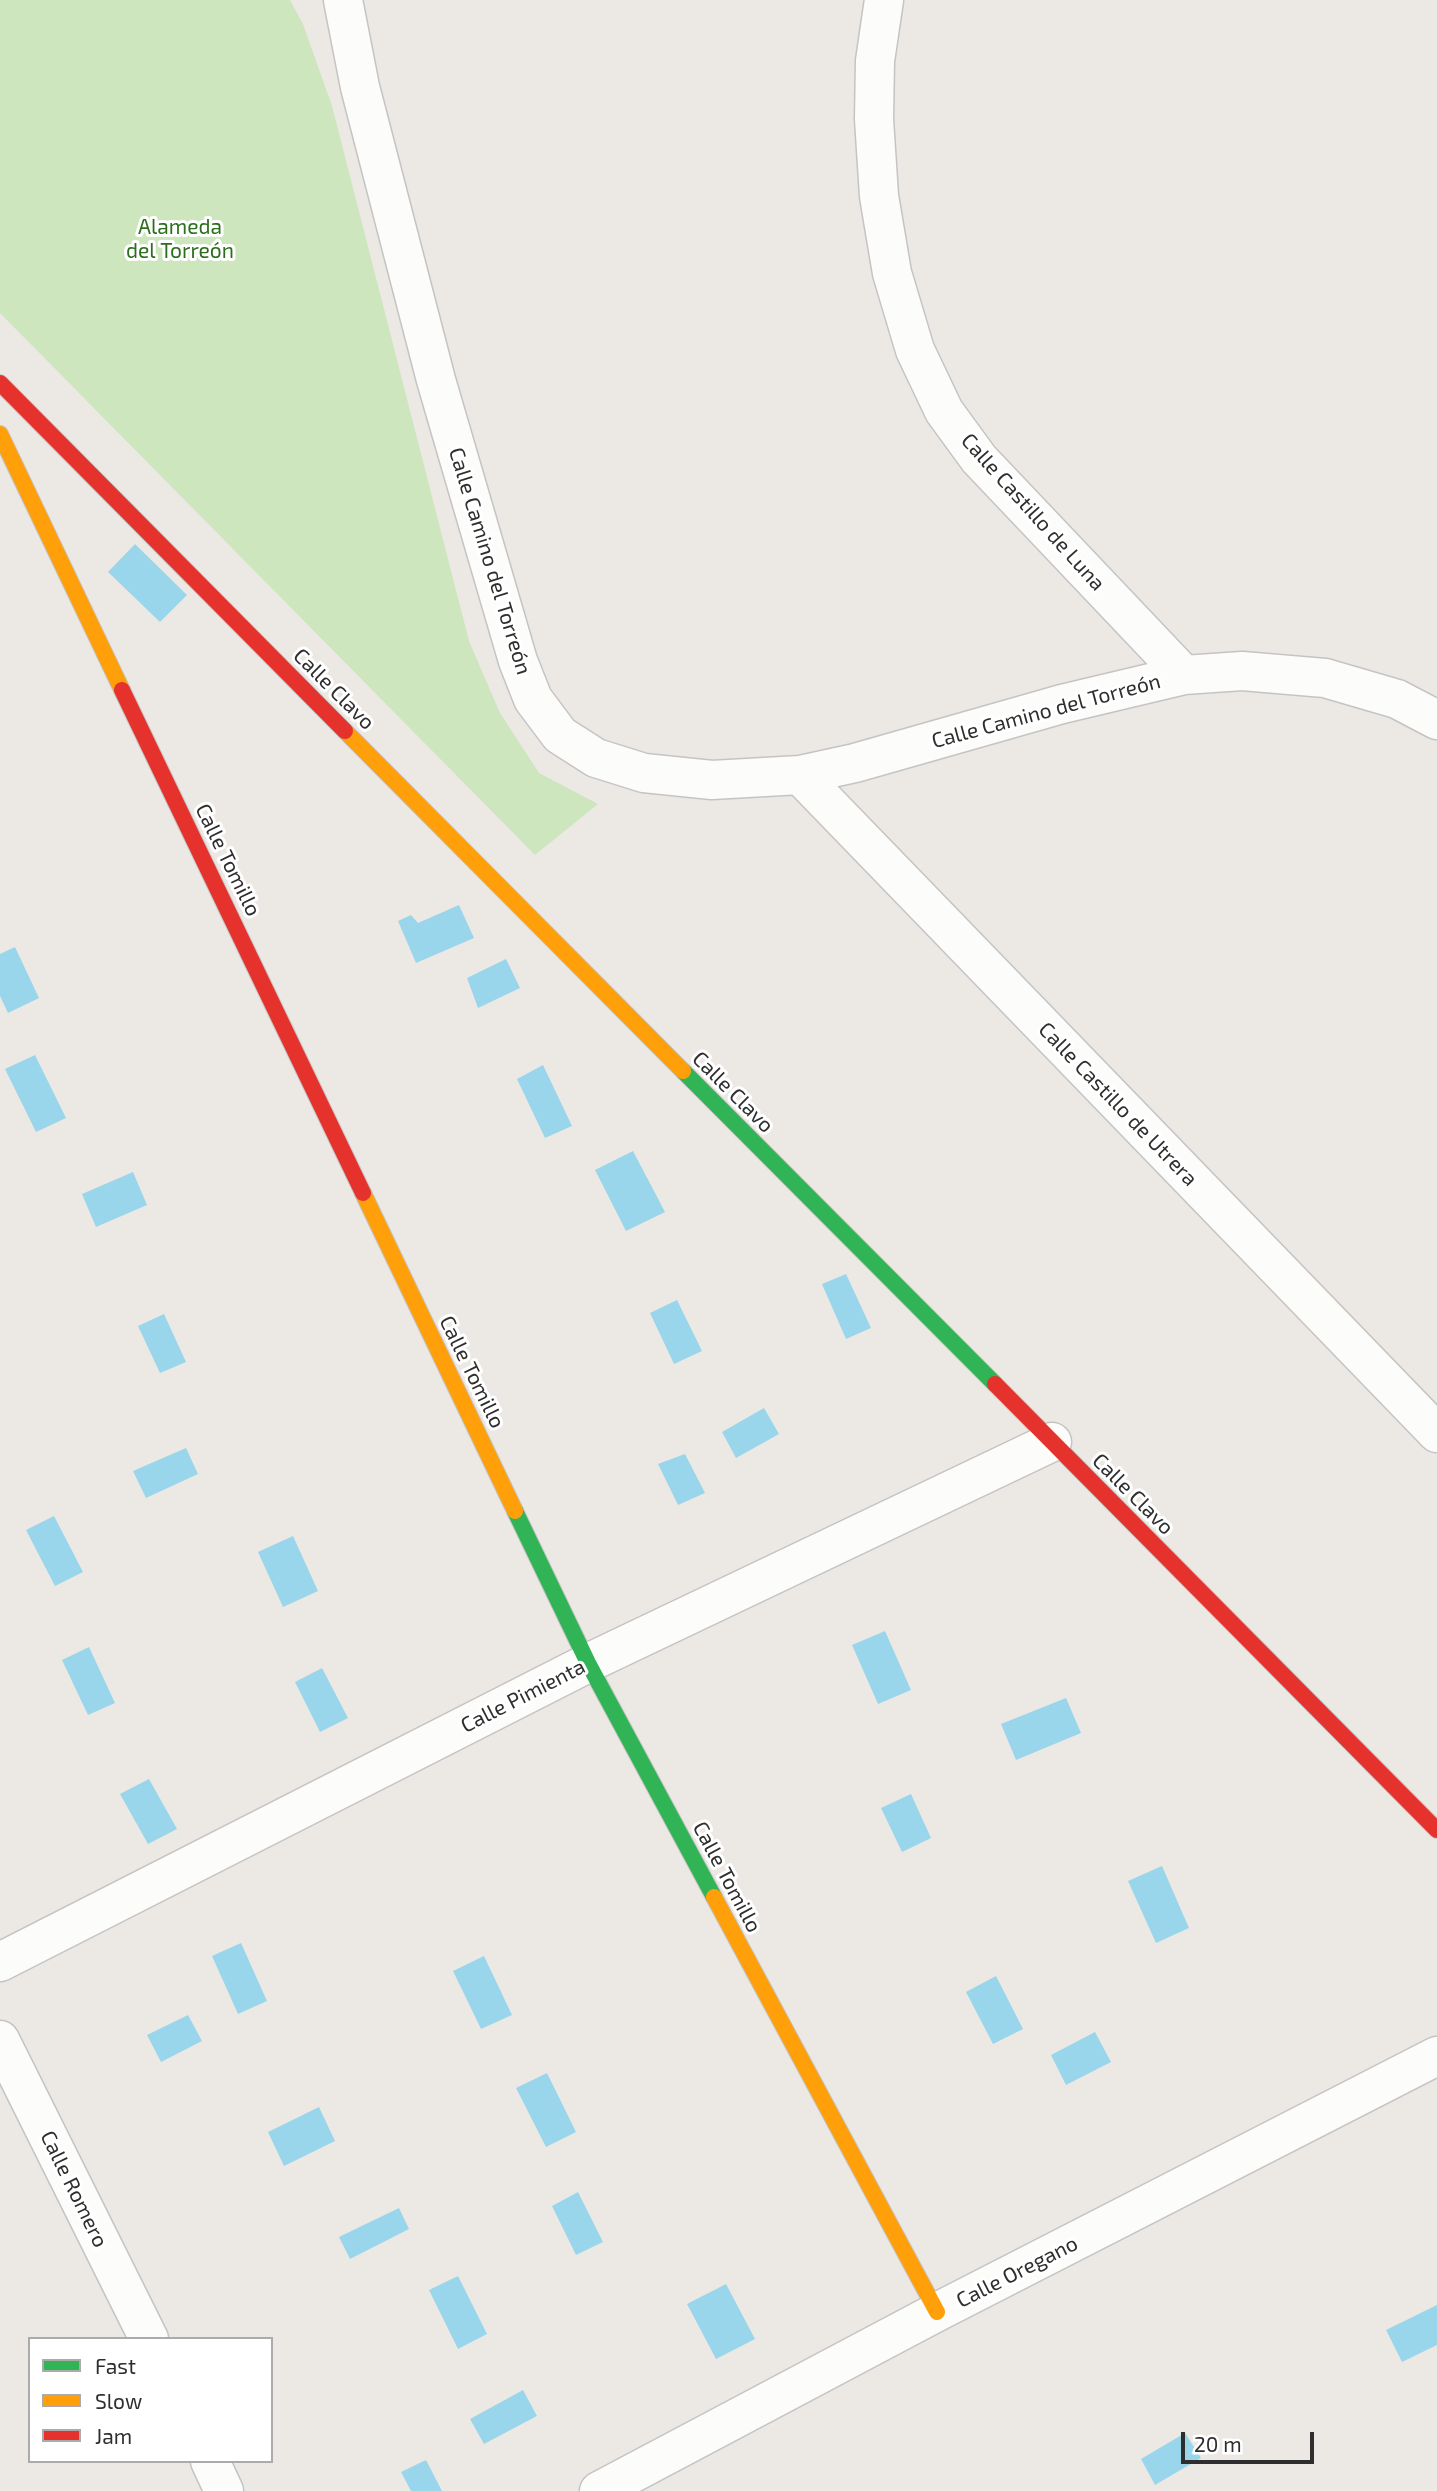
<!DOCTYPE html>
<meta charset="utf-8">
<style>
body{margin:0}
#map{position:relative;width:1437px;height:2491px;overflow:hidden;background:#ece8e4;font-family:"Exo 2",sans-serif}
canvas{display:block}
.legend{position:absolute;left:28px;top:2337px;width:245px;height:126px;box-sizing:border-box;background:#fff;border:2px solid #ababab;margin:0;padding:9px 12px;list-style:none;font-size:21px;color:#2e2e2e}
.legend li{display:flex;align-items:center;gap:14px;height:35px}
.legend b{width:35px;border:2px solid #ababab}
.scale{position:absolute;left:1181px;top:2432px;width:133px;height:32px;box-sizing:border-box;border:4px solid #2e2e2e;border-top:0;padding-left:9px;font-size:21px;line-height:24px;white-space:nowrap;color:#2e2e2e;-webkit-text-stroke:5px #fff;paint-order:stroke}
</style>
<div id="map">
<canvas width="1437" height="2491"></canvas>
<ul class="legend">
<li><b style="height:9px;background:#30b455"></b>Fast</li>
<li><b style="height:9px;background:#ff9f0a"></b>Slow</li>
<li><b style="height:9px;background:#e5322d"></b>Jam</li>
</ul>
<div class="scale">20 m</div>
</div>
<script>
const ctx = document.querySelector('canvas').getContext('2d');
ctx.lineJoin = 'round';
function paint(path, color) {
  ctx.fillStyle = color;
  ctx.fill(path, 'evenodd');
}
function shape(rows) {
  const path = new Path2D();
  for (const r of rows) {
    path.moveTo(r[0], r[1]);
    for (let i = 2; i < r.length; i += 2) path.lineTo(r[i], r[i + 1]);
  }
  return path;
}
function trace(path, color, width, dash) {
  ctx.strokeStyle = color;
  ctx.lineWidth = width;
  ctx.lineCap = dash ? 'butt' : 'round';
  ctx.setLineDash(dash || []);
  ctx.stroke(path);
}
function label(font, color, halo, rows, align = 'center') {
  ctx.font = font + ' "Exo 2",sans-serif';
  ctx.lineWidth = 6;
  ctx.setLineDash([]);
  ctx.textBaseline = 'middle';
  ctx.strokeStyle = halo;
  ctx.fillStyle = color;
  for (const [text, x, y, turn = 0] of rows) {
    ctx.save();
    ctx.translate(x, y);
    ctx.rotate((+turn || 0) * Math.PI / 180);
    ctx.textAlign = isNaN(turn) ? turn : align;
    if (halo) ctx.strokeText(text, 0, 0);
    ctx.fillText(text, 0, 0);
    ctx.restore();
  }
}
const green = shape([
 [0,0,290,0,303,24,332,106,469,641,500,713,539,773,598,804,535,855,0,313]
]);
const water = shape([
 [135,544,187,595,160,622,108,572],
 [459,905,474,938,416,963,398,921,411,915,418,923],
 [15,947,39,998,8,1013,0,996,0,954],
 [506,959,520,988,478,1008,467,978],
 [35,1055,66,1118,36,1132,5,1069],
 [543,1065,572,1126,545,1138,517,1079],
 [633,1151,665,1212,626,1231,595,1170],
 [133,1172,147,1205,96,1227,82,1194],
 [846,1274,871,1328,846,1339,822,1284],
 [677,1300,702,1351,674,1364,650,1313],
 [164,1314,186,1362,160,1373,138,1326],
 [764,1408,779,1434,736,1458,722,1432],
 [186,1448,198,1474,146,1498,133,1471],
 [685,1454,705,1493,678,1505,658,1464],
 [54,1516,83,1572,55,1586,26,1530],
 [293,1536,318,1591,283,1607,258,1552],
 [885,1631,911,1690,878,1704,852,1645],
 [89,1647,115,1703,88,1715,62,1660],
 [322,1668,348,1718,320,1732,295,1682],
 [1066,1698,1081,1733,1016,1760,1001,1724],
 [149,1779,177,1829,148,1844,120,1794],
 [911,1794,931,1838,902,1852,881,1808],
 [1162,1866,1189,1928,1156,1943,1128,1881],
 [241,1943,267,2001,238,2014,212,1956],
 [484,1956,512,2015,481,2029,453,1971],
 [996,1976,1023,2029,993,2044,966,1992],
 [188,2015,202,2041,161,2062,147,2035],
 [1095,2032,1111,2062,1066,2085,1051,2055],
 [547,2073,576,2132,546,2147,516,2088],
 [319,2107,335,2141,284,2166,268,2132],
 [578,2192,603,2242,576,2255,552,2206],
 [399,2208,409,2229,350,2259,339,2237],
 [458,2276,487,2334,458,2349,429,2290],
 [726,2284,755,2339,716,2359,687,2304],
 [1437,2305,1437,2345,1402,2362,1386,2330],
 [523,2390,537,2416,484,2444,470,2419],
 [1185,2433,1201,2458,1155,2485,1141,2459],
 [426,2460,442,2491,411,2491,401,2472]
]);
const street = shape([
 [343,0,360,87,436,380,518,661,533,699,560,735,596,758,644,773,712,780,800,775,855,763,1062,704,1184,675,1242,671,1325,678,1397,699,1437,720],
 [884,0,875,61,874,119,879,196,892,273,915,350,944,411,979,459,1184,675],
 [800,775,1437,1433],
 [0,1962,588,1663,1052,1442],
 [0,2040,149,2339],
 [210,2461,224,2491],
 [599,2491,937,2312,1437,2056]
]);
const fast = shape([
 [683,1071,995,1384],
 [515,1511,588,1663,714,1897]
]);
const slow = shape([
 [0,434,122,690],
 [345,731,683,1071],
 [363,1193,515,1511],
 [714,1897,937,2312]
]);
const jam = shape([
 [0,383,345,731],
 [122,690,363,1193],
 [995,1384,1437,1830]
]);
const parkNames = [
 ["Alameda",180,227],
 ["del Torreón",180,251]
];
const streetNames = [
 ["Calle Castillo de Luna",1033,512,48],
 ["Calle Camino del Torreón",490,561,73],
 ["Calle Clavo",334,689,45],
 ["Calle Camino del Torreón",1046,711,-15],
 ["Calle Tomillo",228,860,64],
 ["Calle Clavo",733,1092,45],
 ["Calle Castillo de Utrera",1118,1104,46],
 ["Calle Tomillo",472,1372,64],
 ["Calle Clavo",1133,1494,45],
 ["Calle Pimienta",523,1696,-27],
 ["Calle Tomillo",727,1877,62],
 ["Calle Romero",74,2189,64],
 ["Calle Oregano",1017,2272,-27]
];
paint(green, '#cee6be');
paint(water, '#99d6ec');
trace(street, '#c5c4c5', 41);
trace(fast, '#c5c4c5', 18);
trace(slow, '#c5c4c5', 18);
trace(jam, '#c5c4c5', 18);
trace(street, '#fcfcfb', 38);
trace(fast, '#30b455', 16);
trace(slow, '#ff9f0a', 16);
trace(jam, '#e5322d', 16);
label('21px', '#2c6e1b', '#fff', parkNames);
label('21px', '#2e2e2e', '#fff', streetNames);
</script>
